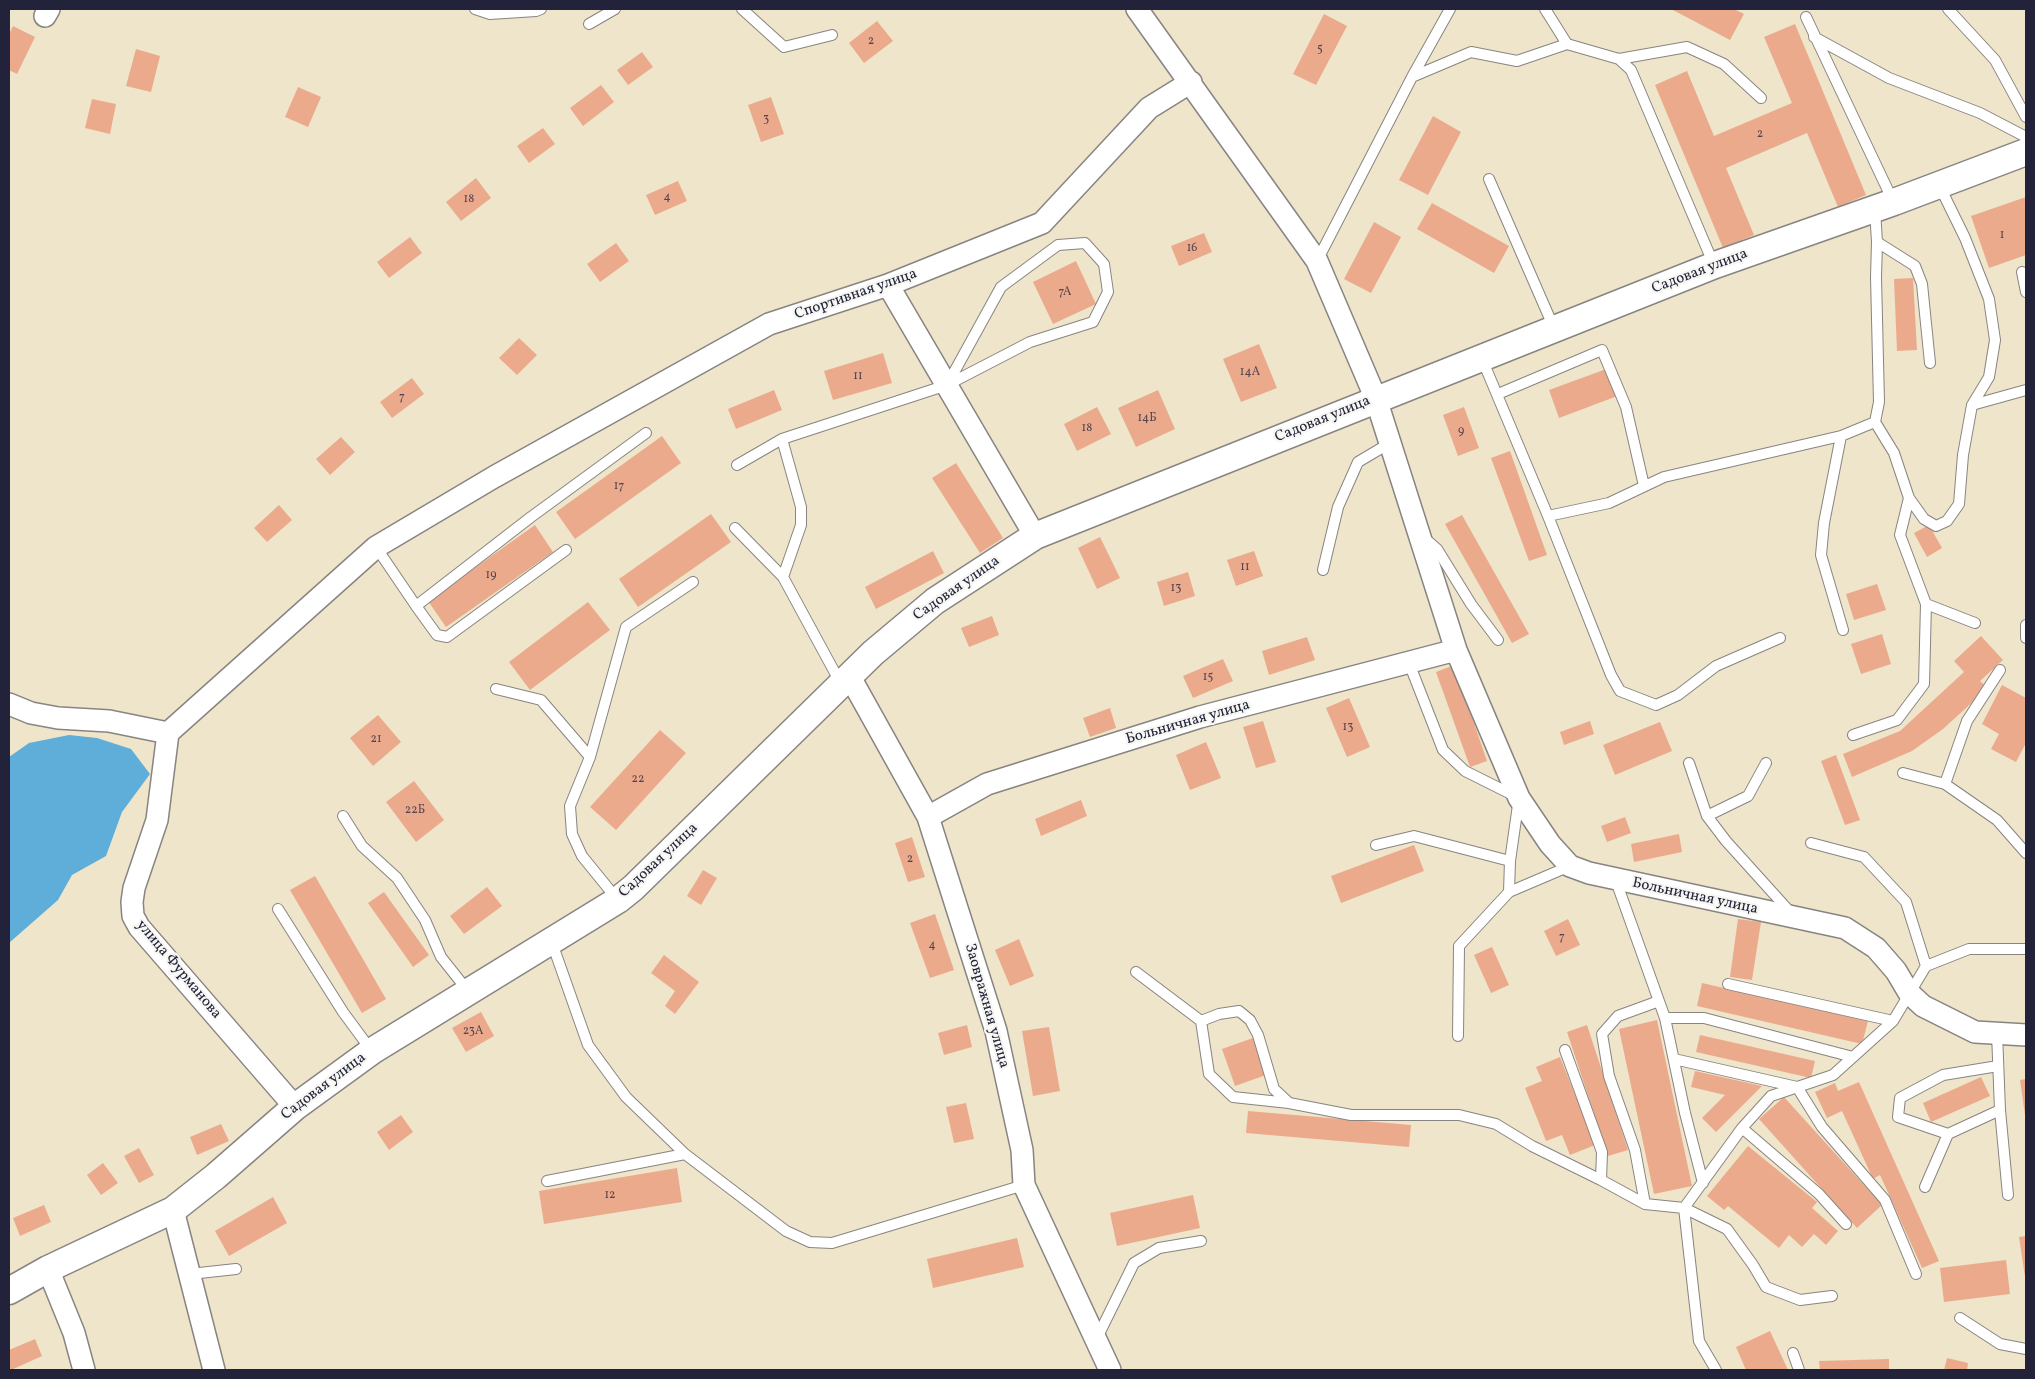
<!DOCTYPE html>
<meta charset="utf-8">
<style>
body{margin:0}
#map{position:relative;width:2035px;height:1379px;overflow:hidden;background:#eee5ca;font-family:Vollkorn,serif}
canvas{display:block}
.frame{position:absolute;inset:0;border:10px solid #22223b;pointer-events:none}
</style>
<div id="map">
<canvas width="2035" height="1379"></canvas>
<div class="frame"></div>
</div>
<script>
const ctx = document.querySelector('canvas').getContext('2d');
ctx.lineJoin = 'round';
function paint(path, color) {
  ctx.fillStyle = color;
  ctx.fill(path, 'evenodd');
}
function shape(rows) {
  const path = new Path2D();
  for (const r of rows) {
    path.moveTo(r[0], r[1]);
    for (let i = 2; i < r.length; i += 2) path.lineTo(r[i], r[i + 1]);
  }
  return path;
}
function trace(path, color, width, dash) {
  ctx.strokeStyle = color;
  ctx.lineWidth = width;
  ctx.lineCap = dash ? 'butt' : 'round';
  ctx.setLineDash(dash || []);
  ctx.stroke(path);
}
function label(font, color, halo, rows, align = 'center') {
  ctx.font = font + ' Vollkorn,serif';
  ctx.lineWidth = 4.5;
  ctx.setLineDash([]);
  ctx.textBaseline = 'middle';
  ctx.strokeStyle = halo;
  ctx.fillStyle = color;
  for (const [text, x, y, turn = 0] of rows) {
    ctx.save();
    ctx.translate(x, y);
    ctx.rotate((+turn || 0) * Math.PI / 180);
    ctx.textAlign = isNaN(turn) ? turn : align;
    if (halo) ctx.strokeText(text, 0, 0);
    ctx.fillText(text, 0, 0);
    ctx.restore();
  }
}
const water = shape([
 [69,735,97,738,131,749,150,774,122,812,106,856,72,875,58,900,9,943,9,757,29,743]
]);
const building = shape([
 [1671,9,1734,9,1744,14,1730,40],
 [1324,14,1347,26,1316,85,1293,74],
 [877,21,893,41,864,63,849,43],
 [1795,24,1866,195,1838,207,1807,133,1726,168,1754,235,1723,248,1655,85,1687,71,1714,136,1792,103,1764,37],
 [13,26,35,37,17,74,9,70,9,34],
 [136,49,160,56,151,92,126,86],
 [642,52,653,67,628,85,617,70],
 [601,85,614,102,583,126,570,108],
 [298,87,321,97,308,127,285,117],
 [771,97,784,134,761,142,748,105],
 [92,99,116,104,110,134,85,128],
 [1433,116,1461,132,1428,195,1399,180],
 [543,128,555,144,529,163,517,146],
 [476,178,491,198,461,221,446,202],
 [678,181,687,201,655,215,646,195],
 [2026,197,2026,255,1989,268,1971,216],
 [1432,203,1509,246,1494,273,1417,229],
 [1374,222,1401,237,1371,293,1344,279],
 [1204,233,1212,252,1179,266,1171,246],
 [410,237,422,253,389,278,377,262],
 [616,243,629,261,600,282,587,264],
 [1076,261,1096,304,1053,324,1033,282],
 [1913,278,1917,350,1897,351,1894,279],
 [519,338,537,355,517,375,499,358],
 [1259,344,1277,388,1241,402,1223,359],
 [883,353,892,383,833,400,824,371],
 [1609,368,1620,395,1559,418,1549,390],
 [412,378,424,394,392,418,380,402],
 [774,390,782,410,736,429,728,409],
 [1158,390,1175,429,1136,447,1118,408],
 [1097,407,1111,434,1077,451,1064,424],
 [1464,407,1479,448,1458,456,1443,415],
 [662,436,681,463,575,539,556,512],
 [341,437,355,452,330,475,316,459],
 [1510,451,1547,555,1529,561,1491,458],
 [956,463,1003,538,980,553,932,478],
 [279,505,292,520,267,542,254,528],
 [711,514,731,542,638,607,619,579],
 [1462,515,1529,634,1512,643,1445,524],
 [535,525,553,552,446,627,428,601],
 [1929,525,1942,548,1927,557,1914,533],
 [1100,537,1120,578,1097,589,1078,548],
 [933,551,944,573,876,609,865,587],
 [1254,551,1263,576,1236,586,1227,560],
 [1188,572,1195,596,1164,606,1157,582],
 [1877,584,1886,610,1854,620,1846,594],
 [588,602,610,630,530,690,509,662],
 [992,616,999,635,969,647,961,628],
 [1882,634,1891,664,1861,674,1851,644],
 [1981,636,2003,660,1980,681,1988,688,1943,729,1912,751,1852,777,1843,754,1900,731,1964,672,1954,661],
 [1307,637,1315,660,1269,675,1262,651],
 [1223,659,1233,681,1193,698,1183,676],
 [1454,665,1487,761,1470,767,1436,672],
 [2002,685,2026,698,2026,743,2016,762,1991,749,1999,734,1982,724],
 [1349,698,1370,747,1347,757,1326,708],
 [1110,708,1116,728,1090,737,1083,718],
 [378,715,401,742,373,766,350,738],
 [1263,721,1276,762,1256,768,1243,727],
 [1590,721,1594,734,1564,745,1560,732],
 [1660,722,1672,751,1615,775,1603,745],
 [660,730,686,753,616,830,590,807],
 [1206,742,1221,778,1190,790,1176,755],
 [1836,755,1860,820,1845,825,1821,761],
 [414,781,444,820,416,842,386,802],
 [1081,800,1087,816,1041,836,1035,819],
 [1625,817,1631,833,1607,842,1601,826],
 [1679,834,1682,852,1634,862,1631,844],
 [912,837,925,877,908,882,895,843],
 [1414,845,1424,871,1341,903,1331,876],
 [703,870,717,878,701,905,687,896],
 [315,876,386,999,362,1013,290,890],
 [487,887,502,906,464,934,450,916],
 [384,892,429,955,413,967,368,903],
 [935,914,954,970,930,978,910,923],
 [1568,919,1580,945,1556,956,1544,931],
 [1738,919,1761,922,1752,980,1730,977],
 [1019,939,1034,976,1010,986,995,950],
 [1492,947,1509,985,1491,993,1474,955],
 [664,955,699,982,675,1014,665,1006,675,991,651,973],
 [1702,983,1868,1021,1862,1044,1697,1006],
 [481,1012,494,1036,466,1052,452,1028],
 [1657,1020,1692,1186,1654,1194,1619,1029],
 [967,1025,972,1047,944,1055,938,1033],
 [1587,1025,1628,1150,1608,1156,1567,1032],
 [1049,1027,1060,1091,1033,1096,1022,1031],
 [1700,1035,1815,1061,1811,1078,1696,1052],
 [1253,1038,1266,1075,1235,1086,1222,1049],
 [1560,1057,1595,1145,1570,1155,1562,1135,1546,1141,1525,1088,1542,1081,1536,1067],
 [1695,1071,1762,1086,1716,1132,1702,1118,1725,1095,1691,1087],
 [1981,1077,1990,1096,1931,1122,1923,1103],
 [2026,1079,2026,1115,2025,1115,2020,1080],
 [1859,1082,1939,1261,1922,1268,1880,1175,1873,1179,1842,1111,1827,1118,1815,1092,1835,1083,1838,1091],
 [1784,1097,1882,1205,1857,1228,1759,1119],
 [966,1103,974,1139,954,1143,946,1107],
 [1248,1111,1411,1125,1409,1147,1246,1133],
 [401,1115,413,1132,389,1150,377,1132],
 [221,1124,229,1141,197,1155,190,1137],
 [1748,1146,1817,1202,1812,1208,1838,1231,1826,1245,1814,1234,1802,1247,1789,1235,1779,1248,1728,1206,1724,1210,1707,1196],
 [139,1148,154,1175,139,1183,124,1156],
 [103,1163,118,1183,101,1195,87,1175],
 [677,1168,682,1202,544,1224,539,1191],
 [1193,1195,1200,1228,1117,1246,1110,1213],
 [273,1197,287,1223,229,1256,215,1231],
 [44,1205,51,1222,20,1236,13,1218],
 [2026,1236,2026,1277,2025,1277,2019,1237],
 [1017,1238,1024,1267,933,1288,927,1259],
 [2006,1260,2010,1294,1944,1302,1940,1268],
 [1770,1331,1788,1370,1746,1370,1736,1347],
 [35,1339,42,1356,11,1370,9,1366,9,1350],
 [1947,1358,1968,1363,1967,1370,1944,1370],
 [1889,1359,1889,1370,1820,1370,1819,1361]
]);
const service = shape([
 [475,9,490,14,536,11,541,9],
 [742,9,784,47,832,35],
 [1545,9,1567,44,1619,59,1631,70,1714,265],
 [1948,9,1995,60,2026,117],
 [1806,17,1893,201],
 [589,24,615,9],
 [1814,37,1889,78,1980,113,2026,137],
 [1619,59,1687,47,1724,64,1761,98],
 [1412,77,1471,52,1517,61,1567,44],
 [1489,179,1554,328],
 [1877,242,1915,266,1922,284,1930,363],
 [1317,261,1412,77,1450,9],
 [2022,272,2026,292],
 [1482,359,1548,516,1611,675,1620,691,1656,705,1678,695,1716,666,1780,638],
 [1498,394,1602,350,1626,407,1644,486],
 [1972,405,2026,390],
 [1875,422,1894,453,1909,498,1924,519,1936,526,1947,521,1959,504,1963,455,1972,405,1989,377,1995,340,1989,299,1965,238,1939,185],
 [1841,436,1824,523,1821,555,1843,630],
 [782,439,801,507,801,525,783,577],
 [737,465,782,439,947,385,1030,342,1093,322,1108,292,1104,264,1085,243,1058,245,1001,287,947,385],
 [1548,516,1609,503,1664,477,1841,436,1875,422,1879,402,1876,277,1877,242,1875,210],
 [735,528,783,577,840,682],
 [1423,541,1429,542,1437,549,1471,604,1498,640],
 [376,547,416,606,531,517,646,433],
 [1323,570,1338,507,1358,462,1390,443],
 [1926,604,1975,623],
 [416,606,437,635,447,637,566,550],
 [2026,625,2026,638],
 [1409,663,1443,750,1465,771,1519,798,1510,861,1509,892,1459,946,1458,1036],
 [496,689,541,700,590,757],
 [1853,735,1897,720,1924,684,1926,604,1900,535,1909,498],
 [1689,763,1707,816,1726,841,1791,913],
 [1903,773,1945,784,1997,820,2026,853],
 [1945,784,1967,721,2000,670],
 [343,816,362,846,397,878,425,920,441,957,468,991],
 [1707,816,1748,796,1766,763],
 [1811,843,1864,857,1906,902,1926,966],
 [1376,845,1414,836,1510,861],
 [1616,881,1665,1018,1685,1113,1703,1183],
 [1509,892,1570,866],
 [617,899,582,856,572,834,570,806,590,757,626,627,693,582],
 [278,909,343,1012,371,1050],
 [552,943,588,1045,626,1097,685,1154,786,1231,810,1242,832,1243,1024,1185],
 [1136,972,1201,1021,1219,1014,1239,1011,1250,1020,1258,1035,1274,1089,1289,1103,1351,1115,1459,1115,1496,1124,1532,1146,1601,1180,1645,1204,1684,1208,1742,1128,1771,1096,1833,1075,1893,1021,1926,966,1969,949,2026,949],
 [1728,984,1893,1021],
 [1665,1018,1704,1018,1853,1057],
 [1201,1021,1209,1074,1233,1097,1289,1103],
 [1997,1033,2000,1110,2008,1195],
 [1565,1050,1602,1152,1601,1180],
 [1674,1059,1797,1087,1822,1127,1885,1200,1916,1274],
 [1742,1128,1819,1194,1846,1224],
 [1948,1134,1898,1117,1900,1098,1943,1075,1998,1066],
 [547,1181,685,1154],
 [1925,1187,1948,1134,2000,1110],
 [1645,1204,1635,1150,1609,1076,1602,1034,1618,1016,1659,1001],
 [1684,1208,1727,1229,1753,1265,1766,1287,1800,1300,1832,1296],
 [1684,1208,1699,1341,1716,1370],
 [190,1274,236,1269],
 [1960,1318,2000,1344,2026,1349],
 [1096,1340,1134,1263,1159,1248,1201,1241],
 [1793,1353,1799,1370]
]);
const minor = shape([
 [1137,9,1317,261,1376,399,1456,650,1519,798,1550,844,1570,866,1589,873,1845,928,1876,948,1896,971,1909,993,1923,1006,1975,1032,2026,1035],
 [45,16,49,9],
 [888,285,1035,536],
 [850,677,928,817,996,1031,1022,1150,1024,1185,1110,1370],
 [9,704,31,713,58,718,109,721,168,733,157,820,134,888,132,902,133,916,139,927,295,1107],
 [168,733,376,547,494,477,769,324,888,285,1042,223,1149,108,1191,82],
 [928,817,987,784,1200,717,1456,650],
 [173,1210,214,1370],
 [48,1269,74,1333,84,1370]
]);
const tertiary = shape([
 [9,1291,48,1269,173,1210,216,1176,295,1107,372,1051,618,900,633,888,873,653,935,601,1035,536,1715,265,1894,202,2026,152]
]);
const numberNames = [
 ["2",871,42],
 ["5",1320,50],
 ["3",766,120],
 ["2",1760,135],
 ["4",667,198],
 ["18",469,200],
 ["1",2002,236],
 ["16",1192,249],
 ["7А",1065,293],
 ["14А",1250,373],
 ["11",858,377],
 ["7",402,398],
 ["14Б",1147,419],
 ["18",1087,429],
 ["9",1461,432],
 ["17",619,487],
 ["11",1245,568],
 ["19",491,576],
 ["13",1176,589],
 ["15",1208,678],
 ["13",1348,728],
 ["21",376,740],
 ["22",638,780],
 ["22Б",415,811],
 ["2",910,860],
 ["7",1562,938],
 ["4",932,946],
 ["23А",473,1032],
 ["12",610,1196]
];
const streetNames = [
 ["Садовая улица",1700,272,-21],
 ["Спортивная улица",856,295,-19],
 ["Садовая улица",1323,420,-22],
 ["Садовая улица",957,589,-35],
 ["Больничная улица",1188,723,-16],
 ["Садовая улица",659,861,-43],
 ["Больничная улица",1695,897,12],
 ["улица Фурманова",178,970,50],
 ["Заовражная улица",986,1006,74],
 ["Садовая улица",324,1087,-37]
];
paint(water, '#5fadd9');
paint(building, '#ecaa8d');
trace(service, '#888482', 12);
trace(minor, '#888482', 24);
trace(tertiary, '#888482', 29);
trace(service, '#fff', 10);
trace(minor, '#fff', 21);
trace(tertiary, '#fff', 26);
label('12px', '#544450', null, numberNames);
label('15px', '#22223b', '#f6f6f2', streetNames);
</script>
